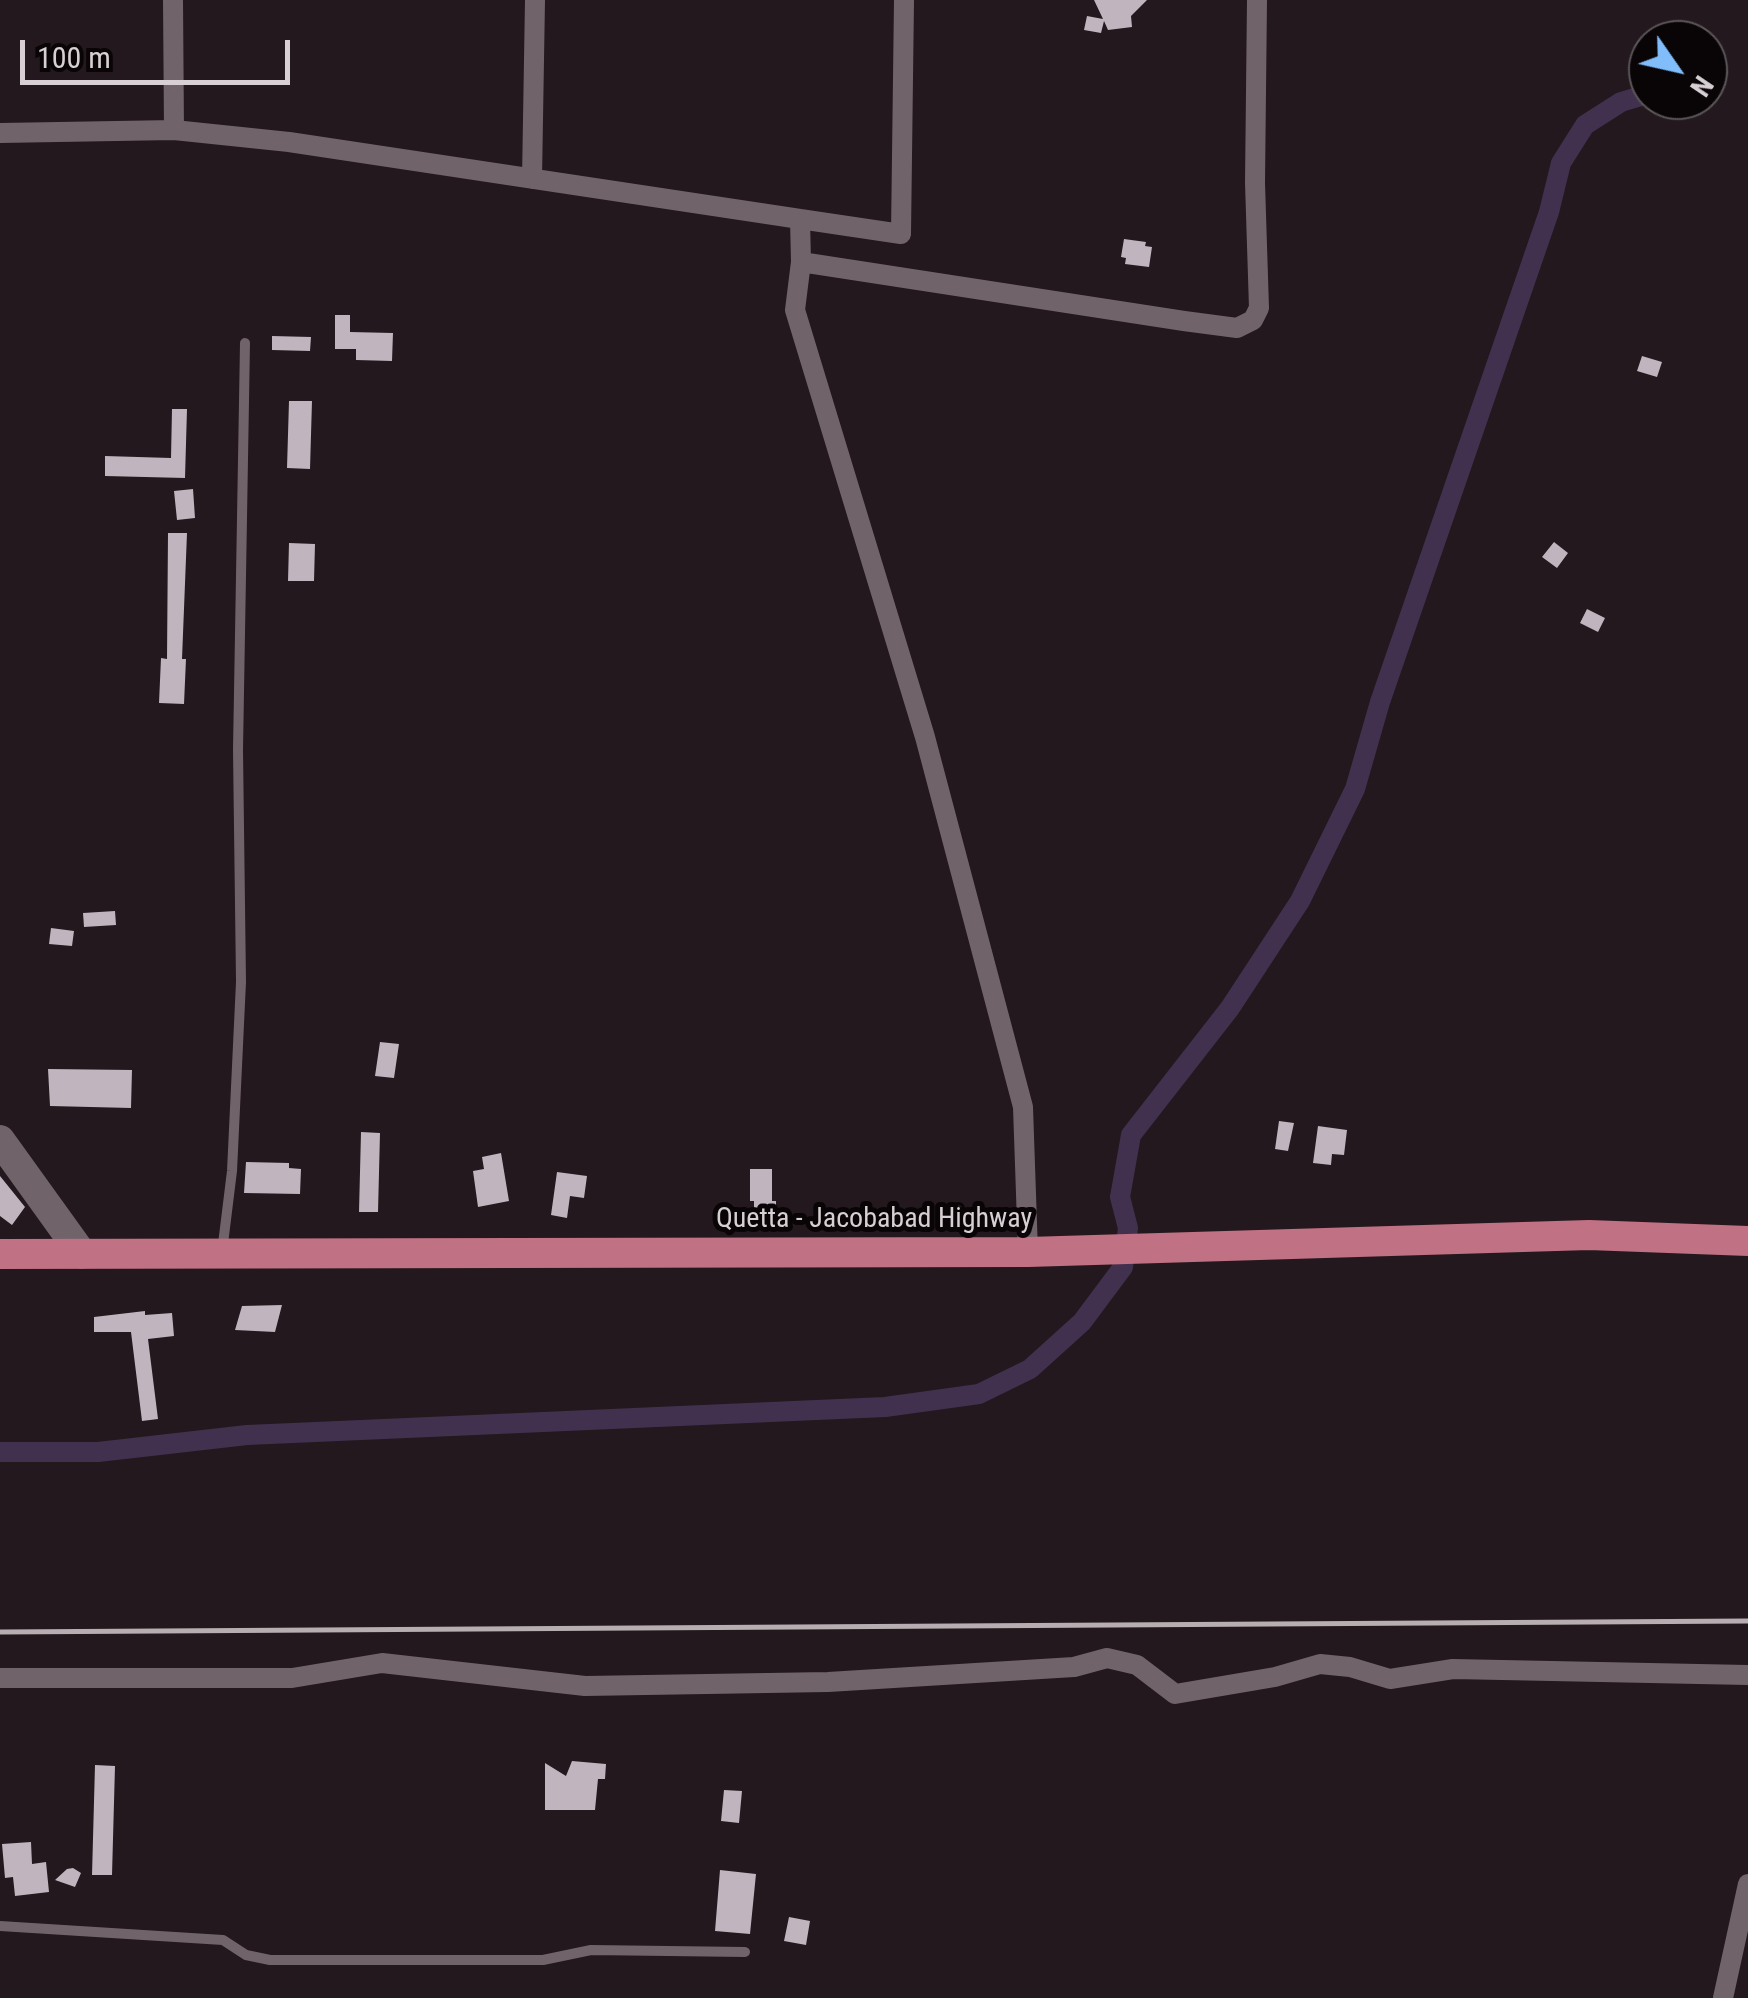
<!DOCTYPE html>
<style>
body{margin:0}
#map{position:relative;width:1748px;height:1998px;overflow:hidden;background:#23181d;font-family:"Roboto Condensed",sans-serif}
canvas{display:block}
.north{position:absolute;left:1628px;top:20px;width:100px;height:100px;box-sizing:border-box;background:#090507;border:2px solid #5b5659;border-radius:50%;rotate:124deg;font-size:28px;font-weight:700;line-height:40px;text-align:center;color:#d7cfd3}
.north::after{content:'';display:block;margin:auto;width:35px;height:45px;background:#80bdfa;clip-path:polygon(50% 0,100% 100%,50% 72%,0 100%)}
.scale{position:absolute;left:20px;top:40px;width:270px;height:45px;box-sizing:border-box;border:5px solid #d7cfd3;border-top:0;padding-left:12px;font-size:30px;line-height:35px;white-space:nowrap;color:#d7cfd3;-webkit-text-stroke:8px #090507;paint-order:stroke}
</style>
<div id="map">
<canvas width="1748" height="1998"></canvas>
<div class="north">N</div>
<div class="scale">100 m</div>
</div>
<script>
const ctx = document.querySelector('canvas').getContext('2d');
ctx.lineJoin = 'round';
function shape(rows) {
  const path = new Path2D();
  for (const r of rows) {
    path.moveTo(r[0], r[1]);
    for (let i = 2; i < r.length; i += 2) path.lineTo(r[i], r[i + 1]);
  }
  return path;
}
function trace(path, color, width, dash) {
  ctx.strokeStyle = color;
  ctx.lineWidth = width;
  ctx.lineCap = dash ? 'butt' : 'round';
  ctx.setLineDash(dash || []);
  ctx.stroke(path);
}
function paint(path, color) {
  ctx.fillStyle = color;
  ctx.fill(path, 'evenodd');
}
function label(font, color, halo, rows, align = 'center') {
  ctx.font = font + ' "Roboto Condensed",sans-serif';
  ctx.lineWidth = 10;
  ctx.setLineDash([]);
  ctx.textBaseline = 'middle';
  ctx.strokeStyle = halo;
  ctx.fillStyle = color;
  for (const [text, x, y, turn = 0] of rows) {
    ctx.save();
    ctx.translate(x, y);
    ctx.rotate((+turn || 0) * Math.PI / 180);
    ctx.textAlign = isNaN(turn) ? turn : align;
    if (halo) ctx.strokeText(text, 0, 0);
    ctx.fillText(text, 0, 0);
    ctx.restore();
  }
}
const canal = shape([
 [1708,75,1718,72],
 [0,1452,98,1452,247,1435,885,1407,979,1394,1030,1369,1082,1322,1123,1267,1128,1228,1120,1197,1131,1135,1230,1008,1300,901,1355,789,1380,702,1549,212,1561,163,1585,125,1621,102,1648,94]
]);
const building = shape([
 [1094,0,1147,0,1131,16,1132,27,1108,30,1104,21,1101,33,1084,30,1087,16,1103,19],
 [1124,239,1146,242,1145,246,1152,247,1149,267,1125,264,1126,258,1121,257],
 [335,315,350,315,350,332,393,333,392,361,356,360,356,349,335,349],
 [272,336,311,337,310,351,272,350],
 [1642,356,1662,362,1657,377,1637,371],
 [289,401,312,401,310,469,287,468],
 [172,409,187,409,185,478,105,476,105,456,171,458],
 [193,489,195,518,177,520,174,491],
 [168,533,187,533,182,659,186,659,184,704,159,703,161,658,167,659],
 [1554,542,1568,553,1557,568,1542,557],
 [289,543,315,544,314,581,288,581],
 [1587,609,1605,618,1598,632,1580,623],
 [115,911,116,925,84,927,83,913],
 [51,928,74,931,72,946,49,944],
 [380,1042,399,1044,394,1078,375,1076],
 [48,1069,132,1070,131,1108,50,1106],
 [1279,1121,1294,1123,1288,1151,1275,1149],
 [1318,1126,1347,1130,1344,1155,1332,1154,1331,1165,1313,1163],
 [361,1132,380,1133,378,1212,359,1212],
 [501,1153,509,1201,478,1207,473,1171,484,1169,482,1157],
 [246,1162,289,1163,289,1168,301,1169,300,1194,244,1193],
 [750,1169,772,1169,772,1201,776,1201,776,1215,754,1215,754,1201,750,1201],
 [557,1172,587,1176,584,1198,570,1196,567,1218,551,1215],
 [0,1176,25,1207,12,1225,0,1216],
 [282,1305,275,1332,235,1330,242,1306],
 [145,1311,145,1315,172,1313,174,1336,148,1339,158,1419,142,1421,131,1332,94,1332,94,1317],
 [572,1761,606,1764,605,1779,598,1779,595,1810,545,1810,545,1763,566,1776],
 [95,1765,115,1766,112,1875,92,1875],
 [724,1790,742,1791,739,1823,721,1821],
 [31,1842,32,1864,46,1862,49,1892,15,1896,13,1877,5,1878,2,1844],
 [73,1868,81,1873,75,1887,55,1880,67,1869],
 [720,1870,756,1874,750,1934,715,1931],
 [789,1917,810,1921,806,1945,784,1941]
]);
const lane = shape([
 [222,1252,232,1171,241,982,238,750,245,343],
 [0,1926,223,1940,246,1955,270,1960,543,1960,591,1950,745,1952]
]);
const street = shape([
 [173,0,174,130],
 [0,133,174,130,289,142,800,219,801,262,795,310,925,737,1023,1107,1028,1252],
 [532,179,535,0],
 [800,219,901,234,904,0],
 [801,262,1184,321,1237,328,1253,320,1259,308,1255,183,1257,0],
 [0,1678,292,1678,382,1663,585,1686,828,1682,1074,1667,1107,1658,1137,1665,1175,1694,1275,1677,1320,1664,1350,1667,1390,1679,1453,1669,1748,1675],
 [1723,1998,1748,1884]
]);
const secondary = shape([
 [0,1140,82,1254]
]);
const highway = shape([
 [0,1254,1028,1252,1589,1235,1748,1241]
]);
const rail = shape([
 [0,1632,1748,1621]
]);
const streetNames = [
 ["Quetta - Jacobabad Highway",874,1220]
];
trace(canal, '#41314f', 20);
paint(building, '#c0b4bf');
trace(lane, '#71636a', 10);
trace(street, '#71636a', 20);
trace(secondary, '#71636a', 30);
trace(highway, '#c07183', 30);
trace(rail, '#b7aeb2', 5);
label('28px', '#d7cfd3', '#090507', streetNames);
</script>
